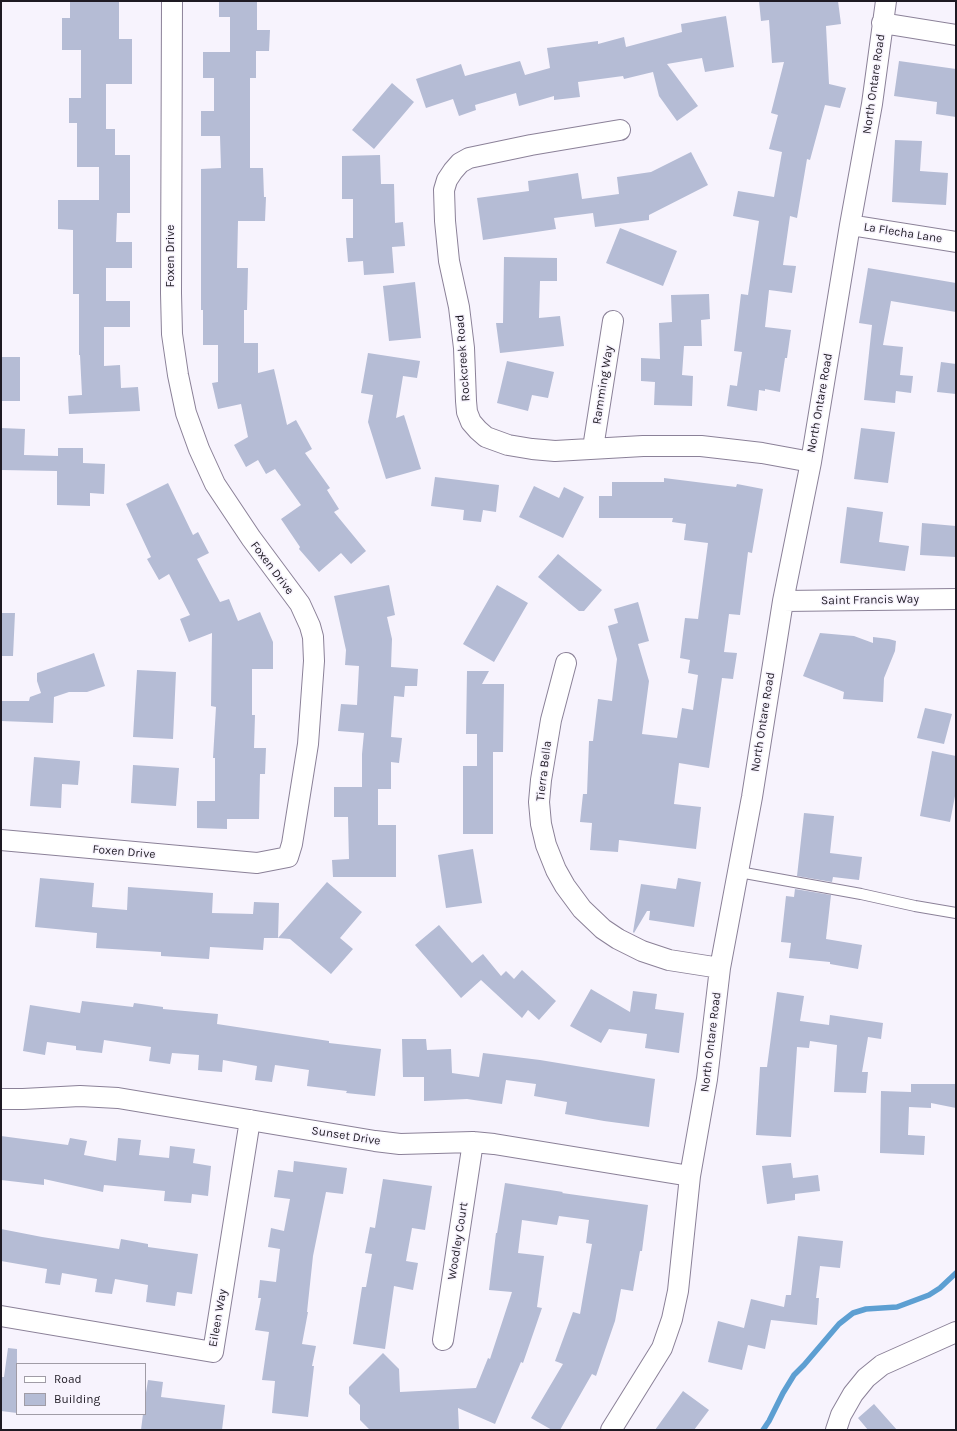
<!DOCTYPE html>
<style>
body{margin:0}
#map{position:relative;width:957px;height:1431px;overflow:hidden;background:#f7f3fd;font-family:Karla,sans-serif}
canvas{display:block}
.frame{position:absolute;inset:0;border:2px solid #1e1a23;pointer-events:none}
.legend{position:absolute;left:16px;top:1363px;width:130px;height:52px;box-sizing:border-box;background:#f7f3fd;border:1px solid #a09ca6;margin:0;padding:5px 7px;list-style:none;font-size:12px;color:#1e1a23}
.legend li{display:flex;align-items:center;gap:8px;height:20px}
.legend b{width:20px;border:1px solid #a09ca6}
</style>
<div id="map">
<canvas width="957" height="1431"></canvas>
<div class="frame"></div>
<ul class="legend">
<li><b style="height:5px;background:#fff"></b>Road</li>
<li><b style="height:11px;background:#b5bcd5"></b>Building</li>
</ul>
</div>
<script>
const ctx = document.querySelector('canvas').getContext('2d');
ctx.lineJoin = 'round';
function shape(rows) {
  const path = new Path2D();
  for (const r of rows) {
    path.moveTo(r[0], r[1]);
    for (let i = 2; i < r.length; i += 2) path.lineTo(r[i], r[i + 1]);
  }
  return path;
}
function trace(path, color, width, dash) {
  ctx.strokeStyle = color;
  ctx.lineWidth = width;
  ctx.lineCap = dash ? 'butt' : 'round';
  ctx.setLineDash(dash || []);
  ctx.stroke(path);
}
function paint(path, color) {
  ctx.fillStyle = color;
  ctx.fill(path, 'evenodd');
}
function label(font, color, halo, rows, align = 'center') {
  ctx.font = font + ' Karla,sans-serif';
  ctx.lineWidth = 3;
  ctx.setLineDash([]);
  ctx.textBaseline = 'middle';
  ctx.strokeStyle = halo;
  ctx.fillStyle = color;
  for (const [text, x, y, turn = 0] of rows) {
    ctx.save();
    ctx.translate(x, y);
    ctx.rotate((+turn || 0) * Math.PI / 180);
    ctx.textAlign = isNaN(turn) ? turn : align;
    if (halo) ctx.strokeText(text, 0, 0);
    ctx.fillText(text, 0, 0);
    ctx.restore();
  }
}
const stream = shape([
 [763,1430,769,1421,783,1393,794,1375,804,1365,839,1324,853,1313,866,1309,897,1307,929,1295,940,1288,956,1273]
]);
const building = shape([
 [70,1,119,1,119,39,132,39,132,84,106,84,106,129,115,129,115,155,130,155,130,213,117,213,116,242,132,242,132,268,106,268,106,301,130,301,130,327,104,327,104,366,120,365,121,388,138,387,140,411,69,414,68,396,82,395,80,355,79,355,79,294,73,294,73,230,58,229,58,200,99,200,99,167,77,167,77,123,69,123,69,98,81,98,81,50,62,50,62,18,70,18],
 [219,1,257,1,257,30,270,30,269,51,256,51,256,78,250,78,250,168,263,168,264,197,266,197,265,221,238,221,237,268,248,268,247,310,244,310,244,343,258,343,258,373,274,369,287,425,296,420,312,449,305,453,330,488,327,490,339,509,334,512,366,551,351,564,341,553,319,572,299,549,300,547,281,519,301,505,275,469,266,474,258,460,246,467,234,445,248,437,241,404,218,409,212,383,218,382,218,345,203,345,203,310,201,310,201,169,221,168,220,136,201,136,201,111,214,111,214,78,203,78,203,52,230,52,230,17,219,17],
 [759,1,838,1,841,24,826,26,829,84,846,88,840,108,825,105,810,160,807,159,797,218,790,216,783,265,796,266,792,293,769,290,765,327,791,330,787,358,785,358,780,392,765,389,765,391,759,390,757,411,727,406,730,385,737,386,742,352,734,351,741,294,748,295,759,221,733,216,738,191,774,197,782,152,769,149,778,115,771,113,784,62,772,63,769,20,761,21],
 [726,16,734,67,705,72,702,58,667,64,698,106,677,121,659,96,653,72,624,79,623,76,578,82,580,97,554,100,554,96,519,106,516,93,475,105,476,110,459,116,453,99,426,108,416,79,461,64,465,76,520,61,525,75,550,68,547,48,598,41,598,44,624,37,626,47,682,32,681,24],
 [899,61,956,69,956,117,936,114,937,102,894,96],
 [392,83,414,102,374,149,352,130],
 [895,140,922,141,920,171,948,173,946,205,892,202],
 [691,152,708,185,649,215,649,220,595,227,593,213,554,218,556,229,483,240,477,198,529,191,528,181,578,173,582,199,619,194,617,177,651,172],
 [380,155,381,184,394,184,395,223,403,222,405,246,392,247,394,273,364,275,363,261,348,262,346,238,353,238,353,199,342,199,342,156],
 [620,228,677,251,663,286,606,263],
 [504,257,557,258,557,281,540,281,539,318,560,316,564,346,500,353,496,323,503,323],
 [868,268,956,283,956,312,891,301,883,345,903,347,900,375,913,376,911,393,896,391,895,403,864,400,872,325,859,323],
 [415,282,421,338,389,341,383,286],
 [709,294,710,319,701,320,702,346,684,346,682,375,693,376,692,406,654,405,655,382,641,381,641,358,660,359,659,323,672,322,671,295],
 [368,353,420,361,417,378,403,376,396,418,404,415,421,469,386,479,368,422,373,395,361,393],
 [1,357,20,357,20,401,1,401],
 [507,361,554,372,548,398,532,395,528,411,497,403],
 [941,362,956,364,956,394,937,392],
 [1,428,25,429,24,455,58,456,58,448,83,448,83,463,105,464,104,494,90,493,90,506,57,505,57,471,1,470],
 [861,428,895,432,888,483,854,479],
 [435,477,499,485,496,512,483,510,481,522,463,520,464,510,431,506],
 [664,478,736,487,737,484,763,489,752,553,748,552,740,615,729,614,724,652,737,653,733,679,722,678,709,768,679,763,674,804,701,807,696,849,619,840,618,852,590,850,592,823,580,822,583,794,587,794,589,741,593,741,598,699,612,701,617,659,608,626,618,623,614,609,638,602,649,641,638,644,649,681,642,734,677,738,682,708,693,710,698,675,688,673,690,660,680,658,685,618,698,619,708,543,684,540,686,524,672,522,673,518,599,518,599,496,612,496,612,482,664,482],
 [168,483,193,535,198,532,209,553,197,559,220,602,229,599,238,621,260,612,273,642,273,669,252,669,252,715,255,715,254,748,266,748,265,774,260,774,259,819,227,819,227,829,197,828,197,801,215,801,215,758,213,758,216,707,211,706,212,633,189,642,180,619,190,615,169,574,159,580,147,559,151,557,126,504],
 [534,486,559,498,564,487,584,497,563,538,519,517],
 [847,507,883,512,879,542,909,546,905,571,840,563],
 [922,523,956,526,956,557,920,555],
 [558,554,602,590,584,611,579,611,538,577],
 [389,585,395,615,387,617,392,639,391,667,418,669,417,686,405,686,404,697,394,696,391,737,402,738,399,763,391,762,391,789,378,789,378,825,396,825,396,877,333,877,332,860,349,859,348,817,334,817,334,787,362,787,362,754,364,733,338,731,341,704,357,705,359,666,345,665,346,650,334,596],
 [497,585,528,603,494,662,463,644],
 [1,613,15,613,13,656,1,656],
 [820,633,854,636,873,643,873,637,889,639,896,641,895,651,884,678,883,702,843,699,844,692,803,676],
 [94,653,105,686,87,692,69,692,54,697,53,723,1,721,1,701,29,701,30,697,41,693,37,681,37,673],
 [137,670,176,672,173,739,133,737],
 [467,671,489,671,482,684,504,684,503,752,493,752,493,834,463,834,463,766,477,766,477,734,466,734],
 [925,708,952,714,944,744,917,738],
 [932,751,956,756,956,791,950,822,920,816],
 [34,757,80,761,78,785,62,784,61,808,30,806],
 [133,765,179,768,176,806,131,803],
 [804,813,834,816,830,853,862,857,859,880,833,877,832,882,797,876],
 [473,849,482,903,446,908,438,855],
 [40,878,94,883,92,907,127,910,128,887,213,893,212,913,253,914,254,902,279,903,278,938,264,938,263,950,210,947,209,959,161,956,161,952,96,948,97,933,35,927],
 [678,878,701,882,694,927,649,920,650,911,647,911,634,933,633,932,641,884,676,889],
 [327,882,362,912,340,938,353,949,331,974,290,939,278,938],
 [795,889,831,895,826,939,862,945,858,969,830,964,830,962,789,958,791,943,781,942,786,896,794,897],
 [439,925,472,963,483,954,501,976,506,971,514,979,522,970,556,1001,539,1020,528,1010,522,1018,481,980,461,998,415,945],
 [591,989,630,1012,633,991,657,994,655,1009,684,1013,679,1053,645,1048,647,1034,609,1029,601,1043,570,1026],
 [777,992,804,996,800,1021,829,1025,830,1015,883,1023,881,1039,868,1037,862,1072,868,1072,866,1093,834,1092,837,1045,810,1041,809,1048,797,1047,791,1137,756,1135,760,1067,767,1067],
 [82,1001,133,1007,134,1003,163,1007,163,1009,218,1014,217,1024,329,1041,329,1043,381,1049,375,1096,346,1093,347,1091,307,1086,309,1070,275,1065,272,1082,255,1080,257,1066,223,1060,222,1072,198,1070,199,1055,172,1053,170,1064,149,1061,151,1047,104,1040,102,1053,76,1050,76,1046,47,1042,45,1055,23,1051,30,1005,80,1013],
 [402,1039,426,1039,427,1050,451,1049,452,1073,479,1077,483,1053,540,1060,655,1079,649,1127,604,1121,565,1114,567,1102,534,1096,536,1084,506,1080,502,1104,467,1099,424,1101,424,1077,403,1077],
 [911,1084,956,1084,956,1108,931,1103,931,1108,909,1107,908,1135,925,1136,924,1155,880,1153,881,1091,911,1092],
 [1,1136,68,1145,70,1138,87,1141,84,1155,116,1161,118,1138,141,1140,139,1155,169,1158,170,1146,195,1149,193,1163,211,1166,208,1196,192,1194,191,1203,164,1201,165,1191,104,1185,103,1192,44,1179,44,1185,1,1180],
 [294,1161,347,1168,343,1194,326,1192,313,1256,307,1312,308,1312,302,1344,316,1346,312,1366,314,1366,308,1417,272,1413,275,1381,262,1380,269,1332,255,1330,261,1298,258,1298,260,1280,276,1282,280,1249,268,1247,271,1228,284,1231,290,1199,274,1197,278,1170,293,1172],
 [791,1163,793,1178,818,1175,820,1191,795,1194,795,1200,767,1204,762,1166],
 [383,1179,432,1186,425,1230,412,1228,406,1261,418,1263,413,1290,394,1286,385,1349,353,1344,362,1287,366,1287,372,1254,365,1253,370,1227,375,1228],
 [505,1183,563,1192,562,1193,648,1205,642,1251,640,1251,633,1291,621,1289,615,1321,596,1376,592,1374,560,1430,552,1430,531,1418,563,1364,555,1361,573,1312,580,1314,592,1244,586,1243,589,1220,559,1216,557,1225,522,1220,518,1253,544,1256,537,1307,542,1308,523,1363,521,1362,495,1424,458,1408,459,1430,370,1430,360,1420,360,1405,349,1394,349,1387,383,1353,399,1369,400,1392,476,1388,488,1358,490,1359,512,1292,489,1290,496,1233,497,1233],
 [1,1229,42,1237,119,1249,121,1239,148,1244,148,1247,198,1254,192,1294,177,1292,175,1306,146,1302,148,1285,115,1279,112,1294,95,1292,97,1279,62,1273,60,1285,45,1283,47,1269,1,1261],
 [798,1236,843,1241,840,1268,820,1266,816,1298,819,1298,817,1325,771,1320,765,1349,748,1345,742,1370,708,1362,718,1321,744,1328,751,1299,784,1307,786,1295,791,1295],
 [8,1348,17,1349,17,1413,1,1411,1,1377,4,1377],
 [148,1380,163,1382,161,1397,225,1405,222,1430,141,1430,143,1414,145,1414,145,1399],
 [683,1391,709,1410,694,1430,655,1430],
 [874,1404,897,1430,868,1430,858,1418]
]);
const service = shape([
 [739,872,861,894,915,906,956,913]
]);
const minor = shape([
 [882,23,956,35],
 [620,130,531,145,469,158,460,163,453,171,447,180,444,190,445,221,449,261,459,307,464,348,466,401,467,412,471,422,478,430,486,437,508,445,532,449,555,451,643,446,701,446,762,453,811,462],
 [850,225,956,242],
 [593,448,613,321],
 [783,601,956,599],
 [566,663,551,720,541,780,539,802,541,824,546,845,556,870,565,886,582,909,603,929,618,939,642,951,669,960,720,968],
 [1,840,257,863,288,857,292,844,308,744,314,661,313,637,310,626,300,604,251,538,215,484,199,449,186,413,178,375,172,334,171,293,172,1],
 [1,1099,23,1099,80,1096,118,1098,375,1141,400,1144,473,1142,494,1144,690,1176],
 [1,1316,213,1352,250,1120],
 [443,1340,473,1142],
 [611,1430,662,1348,672,1319,678,1291,690,1176,707,1079,720,968,752,797,783,601,811,462,850,225,872,104,886,1],
 [836,1430,841,1415,853,1394,866,1378,882,1365,956,1332]
]);
const streetNames = [
 ["North Ontare Road",874,84,-82],
 ["La Flecha Lane",903,233,9],
 ["Foxen Drive",171,256,-90],
 ["Rockcreek Road",463,358,-94],
 ["Ramming Way",603,385,-81],
 ["North Ontare Road",820,403,-80],
 ["Foxen Drive",272,568,53],
 ["Saint Francis Way",870,600,-1],
 ["North Ontare Road",763,722,-81],
 ["Tierra Bella",544,771,-83],
 ["Foxen Drive",124,852,5],
 ["North Ontare Road",711,1042,-83],
 ["Sunset Drive",346,1136,9],
 ["Woodley Court",458,1241,-81],
 ["Eileen Way",218,1318,-80]
];
trace(stream, '#5d9fd2', 5.5);
paint(building, '#b5bcd5');
trace(service, '#8b8198', 12);
trace(minor, '#8b8198', 22);
trace(service, '#fff', 10);
trace(minor, '#fff', 20);
label('12px', '#1e1a23', '#f7f3fd', streetNames);
</script>
